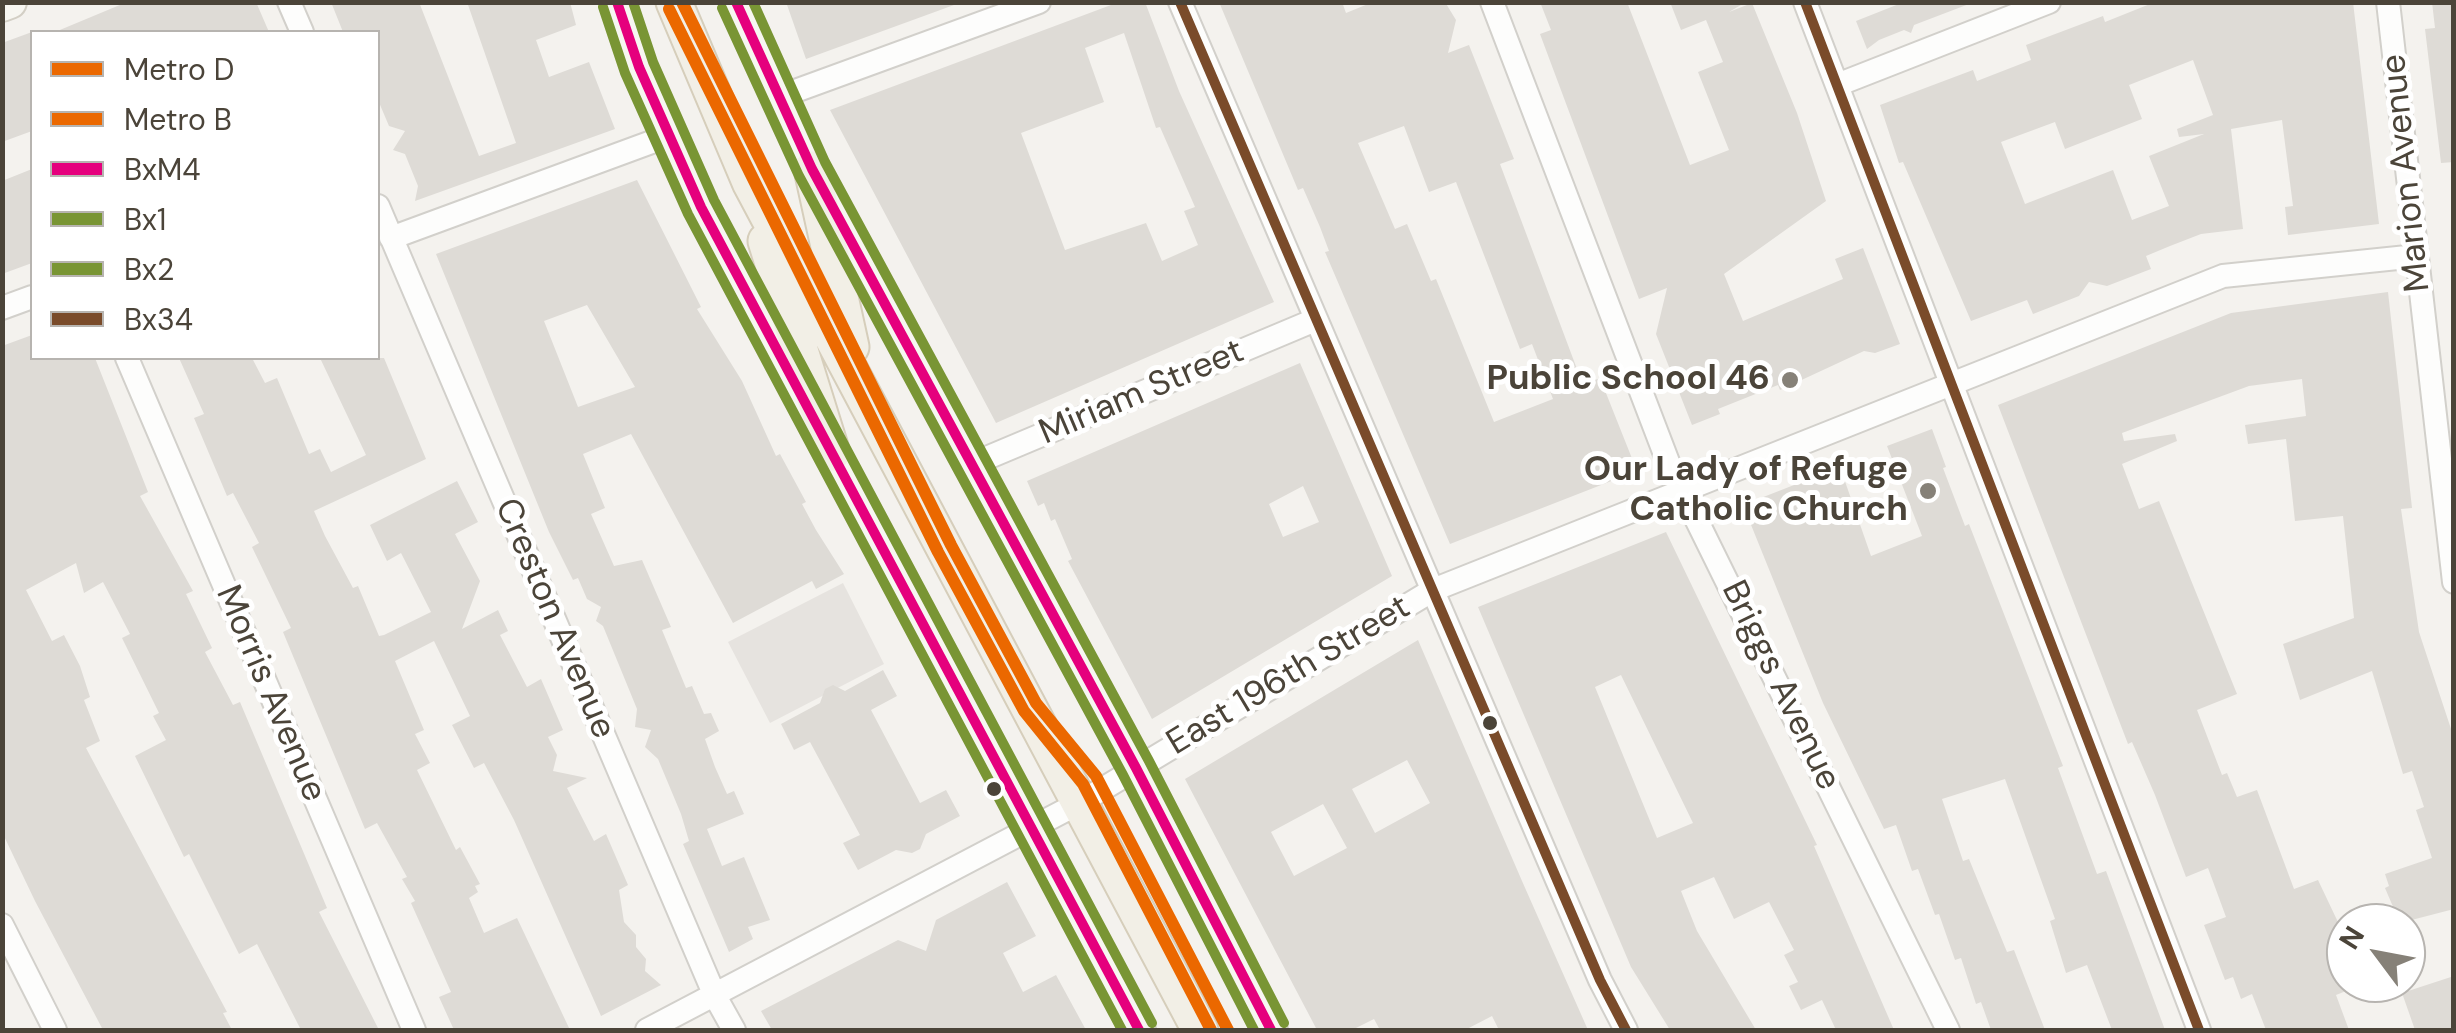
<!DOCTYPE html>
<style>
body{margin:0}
#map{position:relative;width:2456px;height:1033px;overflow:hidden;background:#f4f2ee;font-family:"DM Sans",sans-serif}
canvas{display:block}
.frame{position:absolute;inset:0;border:5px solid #4b4439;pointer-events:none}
.legend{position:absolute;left:30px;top:30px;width:350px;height:330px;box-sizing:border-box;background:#fff;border:2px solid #b7b4b0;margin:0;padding:12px 18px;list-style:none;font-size:30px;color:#4b4439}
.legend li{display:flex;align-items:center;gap:20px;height:50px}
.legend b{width:50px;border:2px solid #b7b4b0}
.north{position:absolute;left:2326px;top:903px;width:100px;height:100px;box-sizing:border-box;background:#fff;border:2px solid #b7b4b0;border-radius:50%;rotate:302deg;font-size:28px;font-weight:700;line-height:40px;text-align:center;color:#4b4439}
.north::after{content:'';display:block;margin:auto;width:35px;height:45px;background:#868178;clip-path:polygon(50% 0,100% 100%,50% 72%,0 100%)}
</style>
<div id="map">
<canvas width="2456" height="1033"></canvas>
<div class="frame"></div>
<ul class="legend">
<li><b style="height:12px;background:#eb6800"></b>Metro D</li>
<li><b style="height:12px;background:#eb6800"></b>Metro B</li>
<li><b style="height:12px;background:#e5007d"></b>BxM4</li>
<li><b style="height:12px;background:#799534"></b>Bx1</li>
<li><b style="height:12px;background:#799534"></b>Bx2</li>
<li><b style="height:12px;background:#7a4b2a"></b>Bx34</li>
</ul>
<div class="north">N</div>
</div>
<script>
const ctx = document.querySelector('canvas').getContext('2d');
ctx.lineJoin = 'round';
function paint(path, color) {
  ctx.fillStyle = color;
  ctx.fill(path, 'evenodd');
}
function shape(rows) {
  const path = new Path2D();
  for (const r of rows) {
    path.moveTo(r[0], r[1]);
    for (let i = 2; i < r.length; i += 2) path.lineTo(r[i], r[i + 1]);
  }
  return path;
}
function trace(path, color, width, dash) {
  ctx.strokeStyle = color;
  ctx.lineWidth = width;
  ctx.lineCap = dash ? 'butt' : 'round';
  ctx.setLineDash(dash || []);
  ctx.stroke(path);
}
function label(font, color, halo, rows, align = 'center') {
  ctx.font = font + ' "DM Sans",sans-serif';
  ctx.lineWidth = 10;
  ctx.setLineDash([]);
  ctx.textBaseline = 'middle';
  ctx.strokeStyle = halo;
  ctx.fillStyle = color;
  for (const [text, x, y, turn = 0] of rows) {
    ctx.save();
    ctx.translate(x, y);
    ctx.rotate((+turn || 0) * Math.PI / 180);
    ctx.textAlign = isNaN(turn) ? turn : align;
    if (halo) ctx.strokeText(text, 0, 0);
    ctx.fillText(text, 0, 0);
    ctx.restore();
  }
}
const parking = shape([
 [843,583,884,664,770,723,728,642]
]);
const building = shape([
 [127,2,256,2,269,32,55,32],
 [331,2,419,2,479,156,516,143,467,2,570,2,576,25,536,40,549,77,589,62,615,129,415,201,418,186,405,154,393,150,405,131,389,126,378,100,378,32,343,32],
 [786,2,954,2,954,5,806,59],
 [1119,2,1145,2,1179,91,1274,302,996,423,830,110],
 [1124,33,1156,128,1160,127,1195,207,1184,211,1198,245,1162,261,1146,223,1065,250,1021,133,1104,102,1085,48],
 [1219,2,1342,2,1346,13,1373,2,1445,2,1456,20,1448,53,1469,45,1514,159,1500,164,1583,385,1600,378,1637,471,1450,544,1325,252,1329,251,1320,227,1303,188,1298,190],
 [1404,126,1429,192,1456,182,1520,349,1532,344,1553,399,1494,422,1436,279,1431,281,1407,224,1395,229,1358,143],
 [1540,2,1627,2,1690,165,1729,150,1698,72,1723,62,1706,20,1681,30,1670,2,1746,2,1729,12,1752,3,1797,113,1826,201,1724,274,1743,321,1843,279,1835,259,1863,248,1900,344,1875,353,1864,351,1780,390,1778,385,1718,409,1720,414,1692,425,1656,334,1667,288,1639,299,1540,34,1551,30],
 [1904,2,1969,2,1969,4,1914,25,1911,33,1904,30,1879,40,1867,49,1856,21],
 [2155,2,2353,2,2379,224,2288,235,2285,207,2293,206,2282,120,2231,129,2243,229,2201,234,2170,246,2146,256,2151,269,2107,286,2089,282,2079,296,2033,314,2027,300,1971,321,1903,162,1899,163,1880,105,1973,70,1977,81,2031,60,2026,45,2103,16,2105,22],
 [2193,60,2213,115,2177,129,2179,137,2204,134,2149,156,2169,206,2132,220,2113,170,2025,204,2001,142,2055,122,2065,149,2142,119,2129,85],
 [2432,2,2454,2,2454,162,2441,163,2425,29,2435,28],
 [32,32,32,131,2,142,2,43],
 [32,169,32,263,2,274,2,181],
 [637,180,701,307,697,309,742,381,776,456,780,454,806,502,802,504,816,530,844,574,816,589,812,581,733,623,631,434,583,454,605,508,591,514,614,566,642,560,671,627,662,630,686,688,692,686,704,714,711,713,719,731,705,739,715,767,727,794,734,791,744,814,707,829,722,866,744,857,770,920,748,927,753,939,729,952,683,844,689,841,681,814,658,759,645,747,651,730,635,727,637,709,603,626,596,621,601,607,587,599,578,578,573,580,549,532,436,254],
 [587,305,635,387,578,407,544,321],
 [2388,292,2412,508,2401,509,2419,632,2454,738,2454,909,2400,923,2385,888,2389,886,2385,874,2432,858,2416,810,2424,807,2412,771,2403,774,2372,671,2300,700,2283,644,2354,618,2343,516,2295,521,2286,439,2248,444,2245,425,2306,416,2302,379,2249,386,2122,433,2124,441,2175,434,2177,441,2122,464,2139,509,2159,501,2237,694,2197,710,2222,775,2227,773,2237,797,2257,790,2294,889,2318,880,2346,939,2346,991,2336,995,2349,1030,2266,1030,2252,994,2241,999,2233,977,2225,980,2204,925,2226,917,2208,868,2186,877,2155,795,2132,742,2128,744,1998,405,2231,313],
 [32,335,32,358,95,358,148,492,140,496,193,591,186,594,212,648,205,652,233,705,240,702,327,908,319,912,379,1030,301,1030,257,944,239,954,189,854,184,857,135,756,166,740,153,716,159,713,122,638,130,634,103,582,84,593,76,563,26,590,52,641,64,635,80,666,90,697,84,700,100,741,86,748,227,1012,223,1013,232,1030,103,1030,35,901,2,832,2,346],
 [179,358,252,358,265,383,277,378,309,454,320,449,331,472,366,455,320,358,384,358,426,459,314,511,325,536,353,588,358,586,379,636,384,635,431,612,401,553,387,561,370,525,457,481,478,522,455,534,480,581,462,629,498,610,508,631,500,635,527,687,541,679,563,730,548,737,557,755,553,771,587,778,567,788,594,841,606,834,628,885,619,890,624,922,636,935,636,947,646,959,645,971,661,985,601,1016,514,820,484,763,474,768,452,725,470,716,434,641,395,661,424,730,415,734,430,763,417,770,456,850,460,847,480,884,475,886,478,892,469,898,484,933,517,918,570,1030,454,1030,439,997,451,992,411,903,415,901,402,879,407,877,377,823,365,829,283,632,291,628,252,547,259,543,233,493,227,496,194,418,204,414],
 [1300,363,1392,576,1152,719,1068,561,1072,559,1055,519,1051,521,1044,503,1038,506,1027,481],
 [1303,486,1319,522,1283,537,1269,504],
 [1932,429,1946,467,1943,468,1965,526,1969,524,2063,766,2058,768,2097,874,2106,871,2165,1030,2112,1030,2087,965,2066,973,2050,921,2055,919,2005,779,1942,799,1963,861,1969,859,2007,952,2014,950,2045,1030,1991,1030,1981,1002,1976,1004,1961,958,1955,960,1939,914,1935,915,1918,869,1912,871,1896,825,1884,829,1823,703,1743,505,1840,467,1871,556,1922,536,1887,446],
 [1666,532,1817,845,1814,846,1894,1030,1836,1030,1822,1000,1801,1010,1789,986,1798,982,1784,955,1794,950,1769,902,1734,919,1714,877,1681,891,1697,931,1756,1030,1670,1030,1631,967,1478,607],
 [1621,675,1693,823,1657,838,1595,687],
 [1418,640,1522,881,1588,1030,1499,1030,1492,1016,1465,1030,1380,1030,1374,1019,1352,1030,1317,1030,1185,779],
 [1407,760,1430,803,1375,833,1352,789],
 [1323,804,1347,848,1294,876,1271,832],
 [883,670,897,696,871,710,920,803,946,790,960,816,926,834,920,849,912,853,896,850,858,870,843,843,860,835,810,742,794,750,781,724,820,703,825,689,833,685,845,691],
 [1007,882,1036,936,1003,953,1023,992,1056,975,1086,1030,772,1030,761,1011,898,940,926,951,936,920],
 [2454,976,2454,1030,2415,1030,2402,993]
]);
const street = shape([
 [289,2,302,32],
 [1180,2,1600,980,1626,1030],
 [1492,2,1668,462,1948,1030],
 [1805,2,2199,1030],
 [2388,2,2454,582],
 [1837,85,2049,2],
 [776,98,1039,2],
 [378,206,715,996,734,1030],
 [391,238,668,136],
 [2,308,32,297],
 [127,358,414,1030],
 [970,465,1315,320],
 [2,925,55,1030],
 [647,1030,1081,802,1433,590,2223,276,2417,256]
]);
const secondary = shape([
 [617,2,639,67,701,207,1139,1030],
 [736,2,812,169,1136,768,1271,1030],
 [2,5,10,2]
]);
const primary = shape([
 [674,2,750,182,1200,1030],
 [812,169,851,347],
 [766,241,832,453]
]);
const bus1 = shape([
 [617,2,639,67,701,207,1139,1030],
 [736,2,812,169,1136,768,1271,1030]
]);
const bus2 = shape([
 [603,7,625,73,688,214,1122,1030],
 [722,8,799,176,1123,775,1254,1030]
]);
const bus3 = shape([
 [633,2,653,62,714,200,1152,1023],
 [753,2,825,162,1149,761,1284,1023]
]);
const bus4 = shape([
 [1180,2,1600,980,1626,1030],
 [1805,2,2199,1030]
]);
const metro1 = shape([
 [682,2,951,545,1036,703,1096,776,1228,1030]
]);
const metro2 = shape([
 [669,9,938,552,1024,711,1083,784,1211,1030]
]);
const markers = [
 [1790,380,10,"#868178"],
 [1928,491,10,"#868178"],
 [1490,723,9,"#4b4439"],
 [994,789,9,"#4b4439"]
];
const streetNames = [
 ["Marion Avenue",2407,173,-96],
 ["Miriam Street",1142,393,-23],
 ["Creston Avenue",554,619,67],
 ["East 196th Street",1289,676,-31],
 ["Briggs Avenue",1780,686,64],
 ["Morris Avenue",270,694,67]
];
const poiNames = [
 ["Public School 46",1770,380],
 ["Our Lady of Refuge",1908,471],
 ["Catholic Church",1908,511]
];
paint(parking, '#e6e3df');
paint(building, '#dedbd6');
trace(street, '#d2d0cb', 26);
trace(secondary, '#d3cfc5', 36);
trace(primary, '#d6cebb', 39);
trace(street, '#fdfdfc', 22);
trace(secondary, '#f7f6f1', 32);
trace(primary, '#f2efe6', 35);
trace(bus1, '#e5007d', 10);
trace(bus2, '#799534', 10);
trace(bus3, '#799534', 10);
trace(bus4, '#7a4b2a', 10);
trace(metro1, '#eb6800', 12);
trace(metro2, '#eb6800', 12);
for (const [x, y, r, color] of markers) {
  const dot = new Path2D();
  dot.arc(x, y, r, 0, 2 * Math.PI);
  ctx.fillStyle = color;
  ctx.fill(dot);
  trace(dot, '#fff', 4);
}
label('35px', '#4b4439', '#fff', streetNames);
label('bold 35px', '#4b4439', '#fff', poiNames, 'right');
</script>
